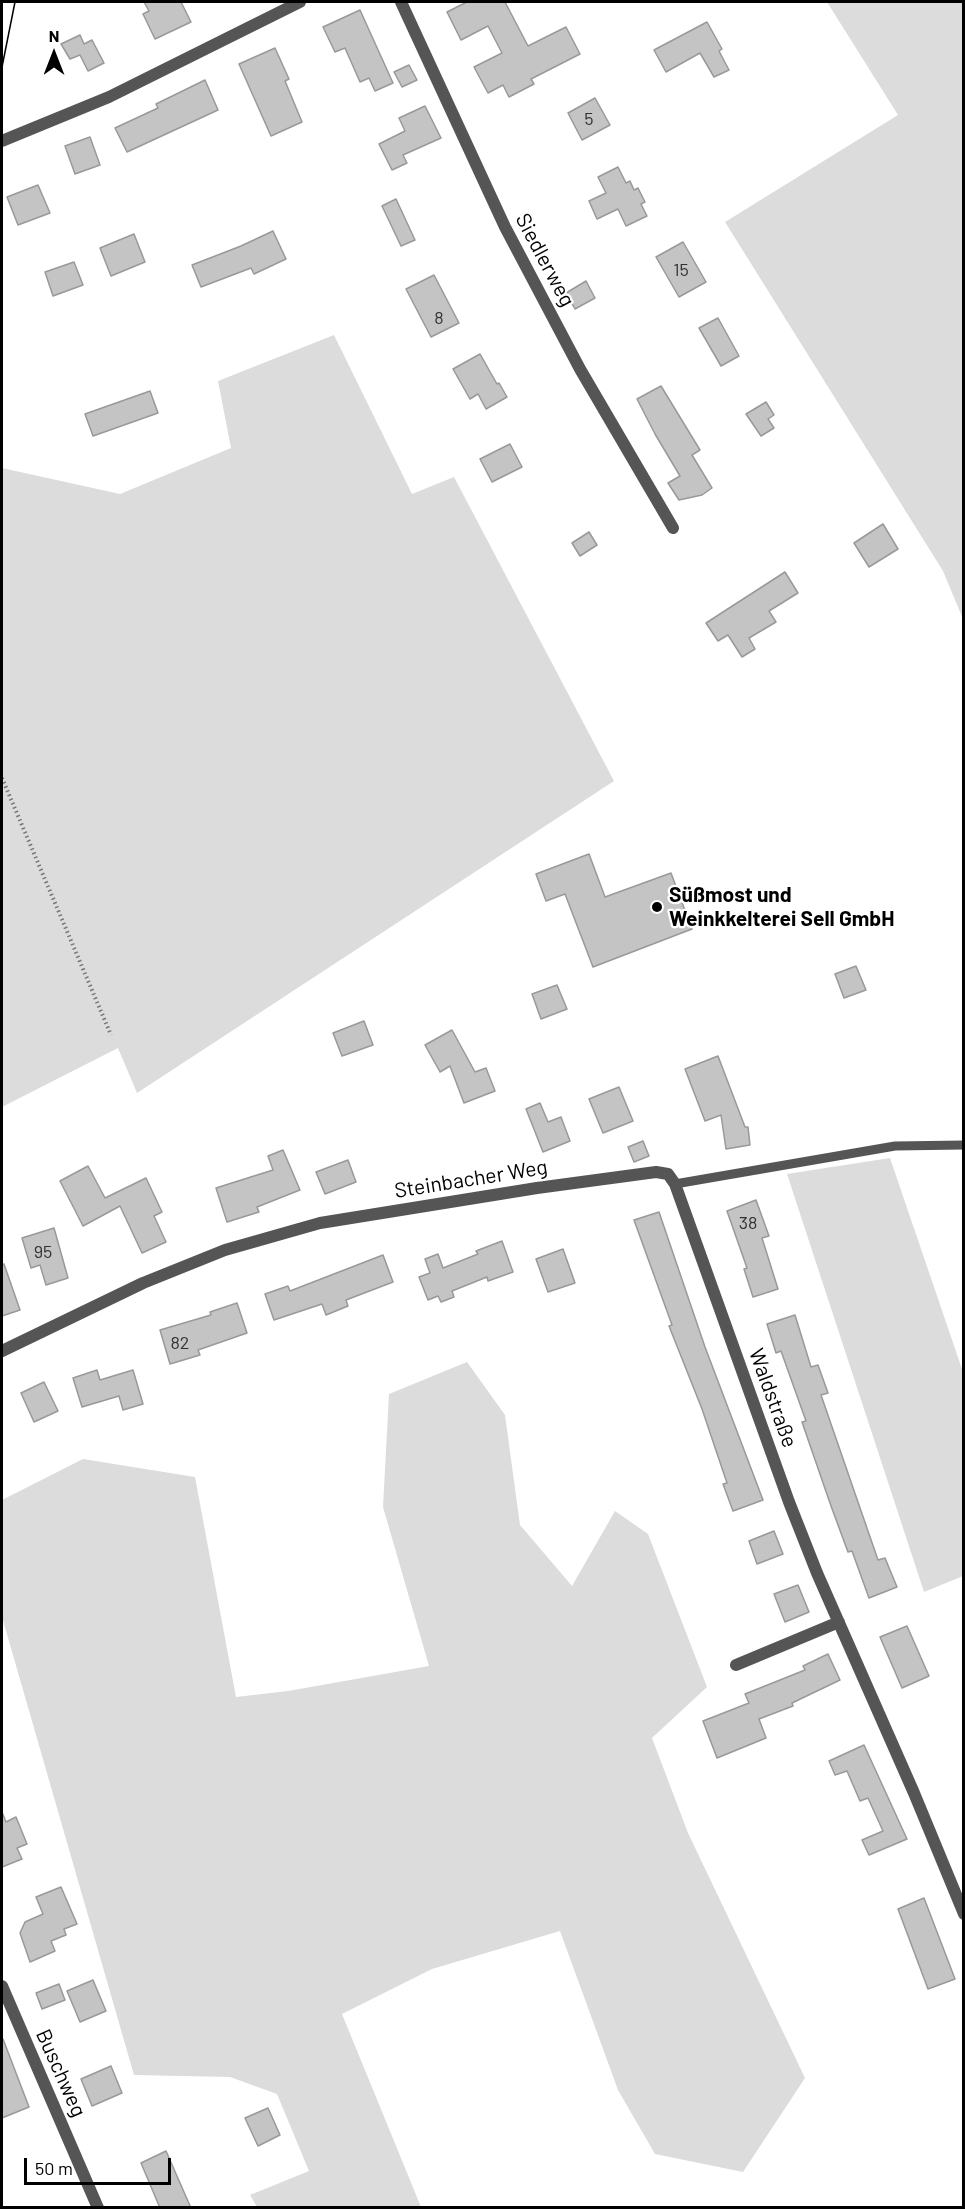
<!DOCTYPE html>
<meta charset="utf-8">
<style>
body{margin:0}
#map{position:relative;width:965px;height:2209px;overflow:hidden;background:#fff;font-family:Barlow,sans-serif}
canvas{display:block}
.frame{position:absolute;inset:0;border:3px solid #000;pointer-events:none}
.north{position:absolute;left:24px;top:24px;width:60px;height:60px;-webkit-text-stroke:4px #fff;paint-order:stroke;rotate:0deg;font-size:16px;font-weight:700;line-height:24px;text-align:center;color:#000}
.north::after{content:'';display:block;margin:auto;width:21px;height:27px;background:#000;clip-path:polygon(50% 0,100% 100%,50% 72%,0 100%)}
.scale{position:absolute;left:24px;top:2158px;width:147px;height:27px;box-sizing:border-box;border:3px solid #000;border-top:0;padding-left:8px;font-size:18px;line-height:21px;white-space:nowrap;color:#000;-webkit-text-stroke:4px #fff;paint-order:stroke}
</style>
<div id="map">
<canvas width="965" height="2209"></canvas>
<div class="frame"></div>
<div class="north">N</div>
<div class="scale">50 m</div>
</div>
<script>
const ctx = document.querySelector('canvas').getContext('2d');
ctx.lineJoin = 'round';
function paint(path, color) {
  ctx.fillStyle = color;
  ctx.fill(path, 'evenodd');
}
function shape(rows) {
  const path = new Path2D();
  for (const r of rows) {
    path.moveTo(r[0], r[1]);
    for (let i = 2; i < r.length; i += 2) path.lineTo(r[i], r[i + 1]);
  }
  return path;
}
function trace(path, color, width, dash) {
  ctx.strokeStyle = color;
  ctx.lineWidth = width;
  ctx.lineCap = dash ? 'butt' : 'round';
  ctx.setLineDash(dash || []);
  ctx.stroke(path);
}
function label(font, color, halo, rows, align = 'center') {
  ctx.font = font + ' Barlow,sans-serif';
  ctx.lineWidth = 4.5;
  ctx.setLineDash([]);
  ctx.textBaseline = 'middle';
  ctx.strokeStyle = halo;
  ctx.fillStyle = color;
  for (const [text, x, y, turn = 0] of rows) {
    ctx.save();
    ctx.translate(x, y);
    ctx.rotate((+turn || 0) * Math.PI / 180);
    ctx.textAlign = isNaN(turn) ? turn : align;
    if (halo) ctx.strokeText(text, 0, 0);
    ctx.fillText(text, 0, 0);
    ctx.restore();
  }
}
const green = shape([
 [827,2,963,2,963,619,943,571,725,222,898,115],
 [334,335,412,494,454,477,614,781,137,1093,118,1048,2,1107,2,468,120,494,231,448,218,381],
 [890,1158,963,1372,963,1576,924,1592,787,1174],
 [467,1362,505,1415,520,1525,572,1586,615,1511,648,1534,707,1687,652,1738,688,1833,805,2078,743,2172,655,2154,618,2090,560,1931,432,1969,342,2014,421,2207,257,2207,250,2195,309,2171,277,2094,230,2077,134,2075,2,1617,2,1500,83,1459,195,1477,236,1697,288,1691,429,1666,383,1507,389,1394]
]);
const building = shape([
 [144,2,181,2,191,22,155,39,143,14,149,11,144,2],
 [467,2,505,2,528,46,566,27,580,54,531,79,534,84,509,97,503,85,488,93,474,67,502,53,488,26,461,40,447,12,467,2],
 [360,10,393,83,375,91,369,78,360,82,345,48,335,52,323,27,360,10],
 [707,22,722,49,719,51,729,70,714,77,700,53,666,72,654,50,707,22],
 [80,35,84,44,92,40,104,63,88,71,80,55,70,59,61,44,80,35],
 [275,48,289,79,285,81,302,122,271,136,239,64,275,48],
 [409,65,417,80,402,87,394,72,409,65],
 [205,80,218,110,127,152,115,128,158,108,156,104,205,80],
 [595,98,610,125,582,140,568,113,595,98],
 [425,106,441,138,403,155,407,163,392,170,379,144,405,131,399,118,425,106],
 [90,137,100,165,75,174,65,146,90,137],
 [618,167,626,183,630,181,634,190,638,188,645,202,641,204,647,216,626,226,618,209,597,219,589,201,606,193,598,177,618,167],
 [38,185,50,213,18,225,7,197,38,185],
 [396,199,415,240,401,246,382,206,396,199],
 [273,231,286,259,254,274,251,268,201,287,192,265,241,246,273,231],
 [134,234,145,262,111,276,100,248,134,234],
 [683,242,706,282,679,297,656,257,683,242],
 [74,262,83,285,53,296,45,272,74,262],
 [434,275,459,323,431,337,406,289,434,275],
 [586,281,595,298,575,309,566,293,586,281],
 [718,318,739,356,721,366,699,328,718,318],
 [480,354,497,384,499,383,507,397,486,409,478,394,470,399,453,369,480,354],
 [661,386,700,450,692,455,712,488,702,495,679,500,668,483,680,476,655,434,637,399,661,386],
 [150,391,158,413,93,436,85,414,150,391],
 [766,402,774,415,768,419,774,428,761,436,746,414,766,402],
 [510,444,522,467,492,482,480,459,510,444],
 [883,524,898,549,869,567,854,543,883,524],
 [589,532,597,545,580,556,572,543,589,532],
 [785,572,798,593,769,611,776,622,749,638,755,649,742,657,728,635,718,641,706,623,785,572],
 [589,854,605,897,671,873,692,929,593,967,565,894,546,901,536,874,589,854],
 [856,966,866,990,844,998,835,974,856,966],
 [557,985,567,1009,541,1019,532,994,557,985],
 [364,1021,373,1045,342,1056,333,1033,364,1021],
 [452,1030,475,1072,486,1068,495,1091,464,1103,450,1066,440,1072,425,1045,452,1030],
 [718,1056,745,1127,748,1127,750,1145,726,1149,721,1115,705,1121,685,1069,718,1056],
 [619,1087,633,1121,603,1133,589,1099,619,1087],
 [540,1103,548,1122,561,1117,570,1141,543,1152,526,1109,540,1103],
 [643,1141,649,1156,634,1162,628,1147,643,1141],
 [283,1150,300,1190,257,1207,259,1212,227,1222,216,1188,273,1170,268,1156,283,1150],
 [348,1160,356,1182,325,1194,316,1172,348,1160],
 [88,1166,105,1198,146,1178,162,1212,154,1216,166,1242,142,1253,120,1206,83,1226,60,1181,88,1166],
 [756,1200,769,1236,762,1238,778,1289,753,1297,744,1269,747,1268,727,1211,756,1200],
 [659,1212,705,1347,763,1500,733,1511,723,1484,727,1483,702,1409,669,1326,672,1325,634,1220,659,1212],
 [54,1228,68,1278,46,1285,40,1265,31,1268,22,1238,54,1228],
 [502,1241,513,1272,488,1281,487,1277,452,1291,454,1297,441,1302,438,1296,428,1300,419,1277,430,1273,425,1259,438,1254,443,1268,478,1254,476,1251,502,1241],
 [563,1249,575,1283,548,1292,536,1259,563,1249],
 [383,1255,393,1282,346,1300,348,1306,326,1315,322,1304,274,1320,265,1294,288,1286,290,1291,383,1255],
 [2,1264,4,1264,20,1310,2,1316,2,1264],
 [237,1303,247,1333,198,1350,200,1355,170,1364,160,1330,211,1315,210,1312,237,1303],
 [795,1315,811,1367,818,1365,828,1393,821,1395,878,1560,885,1558,897,1587,869,1598,852,1551,848,1552,831,1506,802,1422,806,1421,781,1351,776,1353,767,1324,795,1315],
 [97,1370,100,1380,133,1370,143,1404,123,1410,119,1396,82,1407,73,1378,97,1370],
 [44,1382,58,1411,34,1422,21,1393,44,1382],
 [774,1531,783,1554,757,1564,749,1541,774,1531],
 [798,1585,809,1612,785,1622,774,1594,798,1585],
 [907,1626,929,1676,902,1688,880,1637,907,1626],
 [828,1654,840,1680,792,1703,793,1706,759,1719,766,1738,717,1758,703,1721,749,1703,745,1694,805,1670,803,1666,828,1654],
 [864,1745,907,1839,869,1855,862,1840,883,1831,868,1798,860,1801,847,1771,835,1775,829,1761,864,1745],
 [2,1812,6,1822,16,1817,27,1844,17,1848,22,1859,2,1867,2,1812],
 [61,1887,77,1924,64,1929,66,1935,51,1941,55,1951,30,1962,20,1933,25,1922,43,1914,36,1897,61,1887],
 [924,1898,955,1979,928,1989,898,1909,924,1898],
 [93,1980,106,2011,80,2022,67,1991,93,1980],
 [59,1984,65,2000,42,2009,36,1993,59,1984],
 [3,2039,29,2107,2,2118,2,2039,3,2039],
 [111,2066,122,2093,92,2106,81,2079,111,2066],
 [268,2108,280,2135,258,2146,245,2118,268,2108],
 [166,2151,191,2208,160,2208,141,2163,166,2151]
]);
const path = shape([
 [2,778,111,1035]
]);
const lane = shape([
 [675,1184,895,1146,964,1145]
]);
const street = shape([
 [401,2,505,227,580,369,673,528],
 [2,141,109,97,300,2],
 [2,1351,143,1283,225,1250,320,1223,537,1188,656,1172,668,1174,675,1184,789,1502,817,1573,914,1793,964,1914],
 [736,1665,839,1622],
 [2,1986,98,2208]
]);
const tram = shape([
 [2,67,15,2]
]);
const markers = [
 [657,907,6,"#000"]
];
const numberNames = [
 ["5",589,119],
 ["15",681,270],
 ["8",439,318],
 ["38",748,1223],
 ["95",43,1252],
 ["82",180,1343]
];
const streetNames = [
 ["Siedlerweg",545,260,62],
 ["Steinbacher Weg",471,1179,-9],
 ["Waldstraße",773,1398,70],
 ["Buschweg",61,2073,66]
];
const poiNames = [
 ["Süßmost und",669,895],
 ["Weinkkelterei Sell GmbH",669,919]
];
paint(green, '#dcdcdc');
paint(building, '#c4c4c4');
trace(building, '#999', 1.5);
trace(path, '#777', 4, [1.5, 3]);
trace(lane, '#555', 9);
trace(street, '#555', 12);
trace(tram, '#000', 1.5);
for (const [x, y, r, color] of markers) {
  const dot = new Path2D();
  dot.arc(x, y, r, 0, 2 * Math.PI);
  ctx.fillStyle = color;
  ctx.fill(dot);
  trace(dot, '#fff', 2);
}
label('18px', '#313131', null, numberNames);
label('21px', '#000', '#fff', streetNames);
label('bold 21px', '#000', '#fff', poiNames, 'left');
</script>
